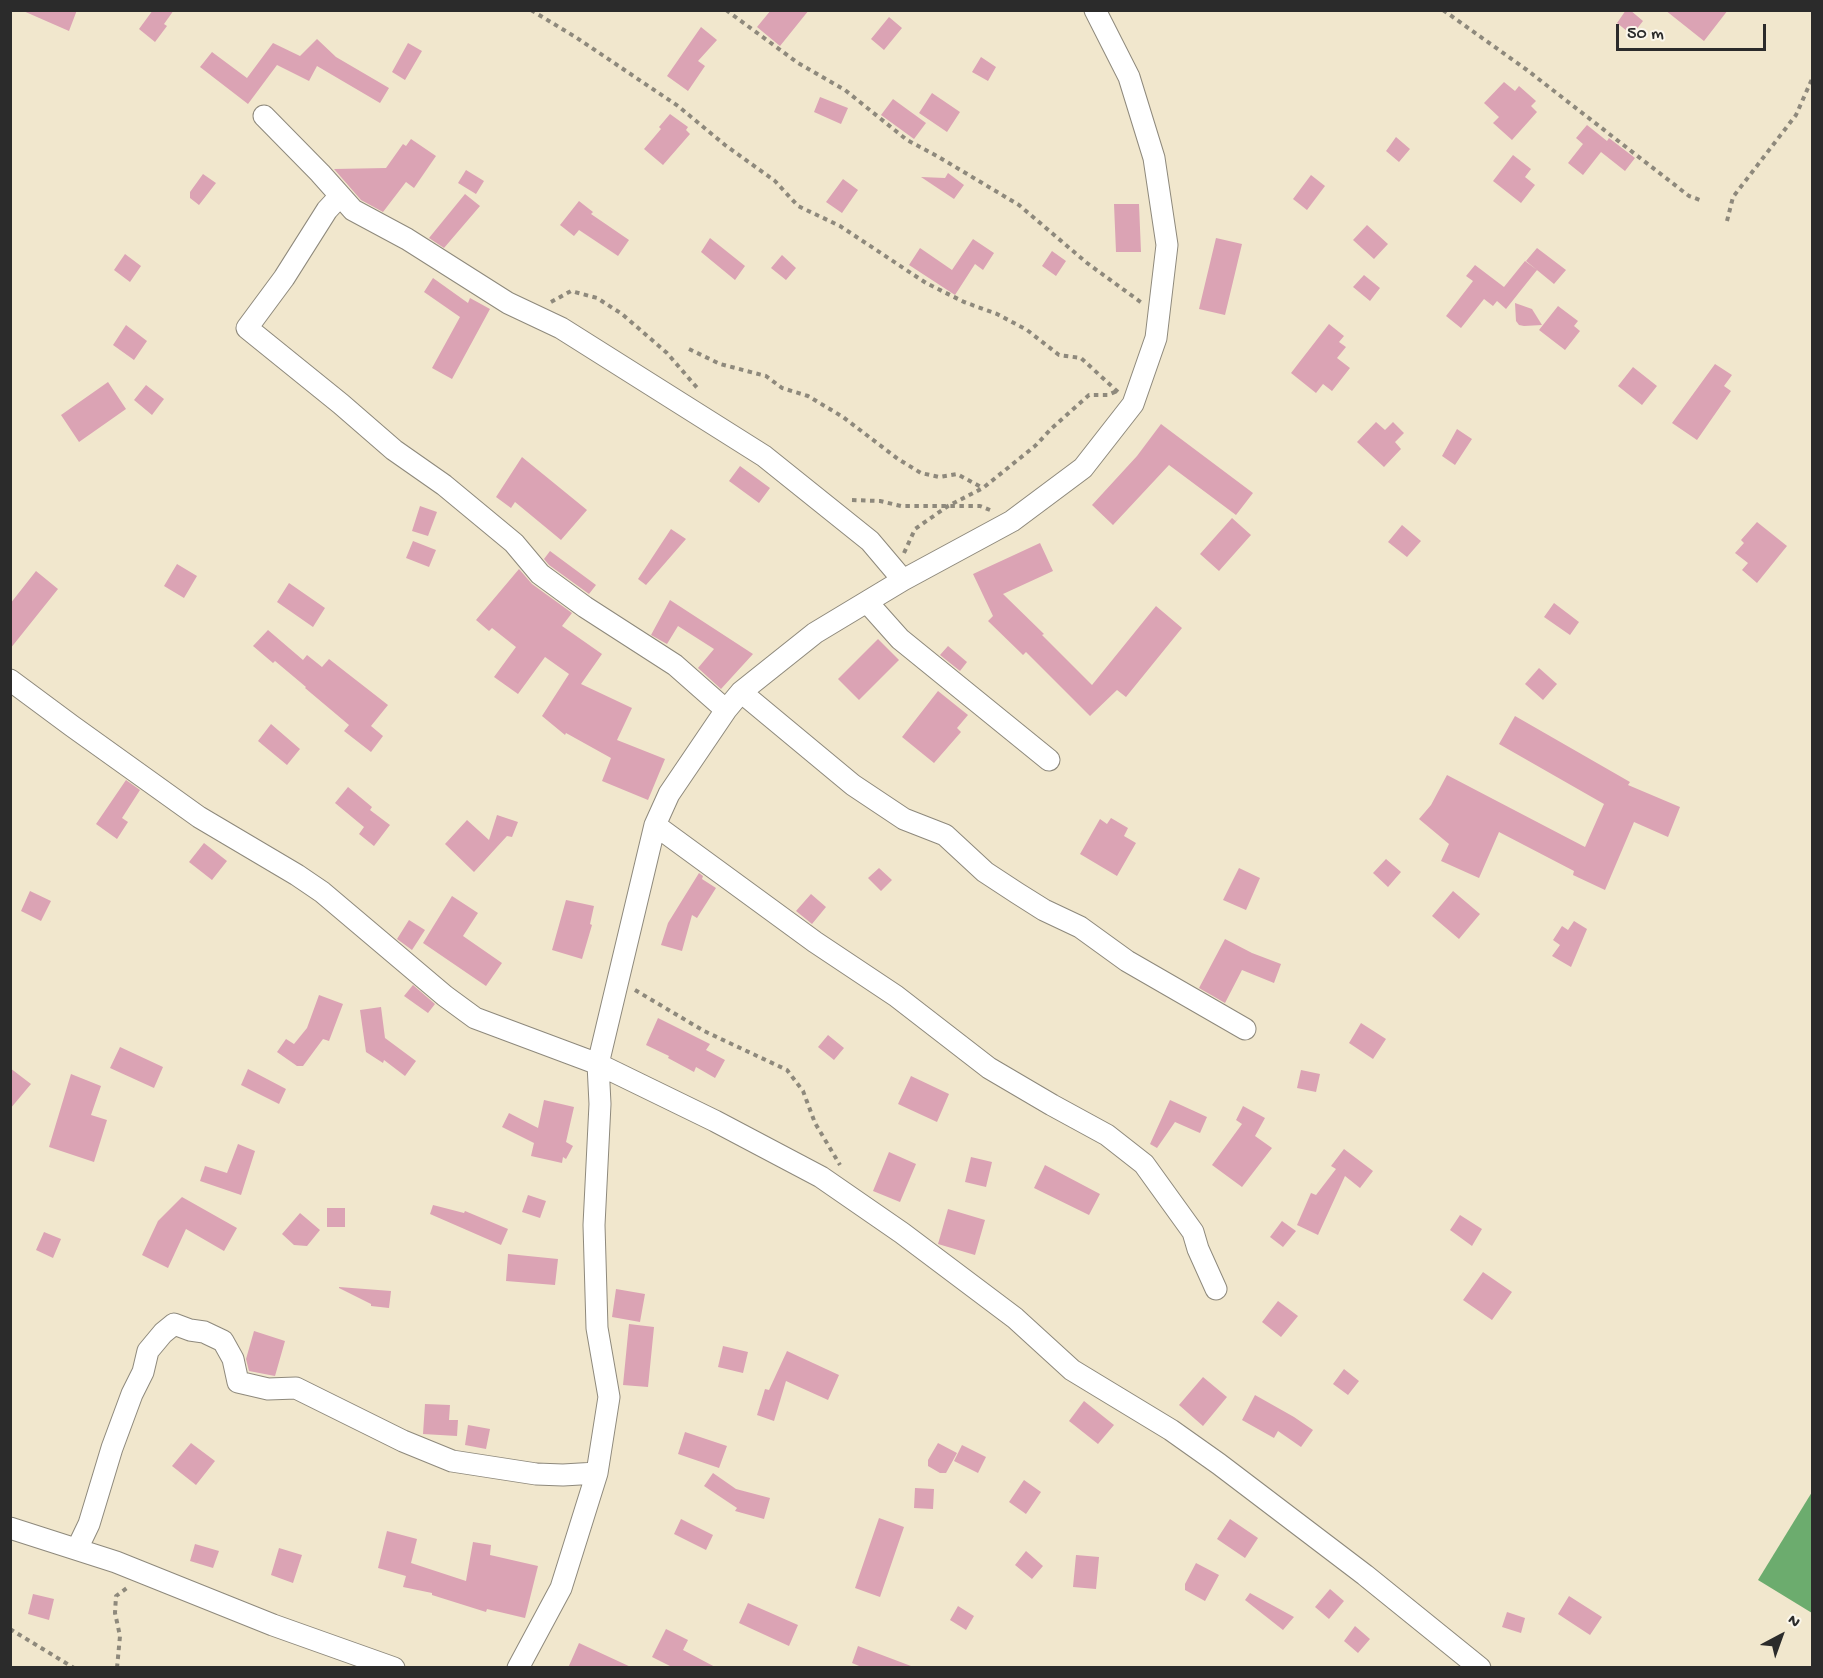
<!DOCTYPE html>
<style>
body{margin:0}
#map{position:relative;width:1823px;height:1678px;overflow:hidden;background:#f1e7cd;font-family:"Gochi Hand",sans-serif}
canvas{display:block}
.frame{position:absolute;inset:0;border:12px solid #2b2b2b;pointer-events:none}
.north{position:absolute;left:1751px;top:1606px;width:60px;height:60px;-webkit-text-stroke:4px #fbf7ec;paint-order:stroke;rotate:41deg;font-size:16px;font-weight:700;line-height:24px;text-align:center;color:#2b2b2b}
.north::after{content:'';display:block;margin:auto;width:21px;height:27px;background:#2b2b2b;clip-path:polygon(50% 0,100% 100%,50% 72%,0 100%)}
.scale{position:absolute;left:1616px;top:24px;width:150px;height:27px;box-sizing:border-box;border:3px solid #2b2b2b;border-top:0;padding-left:8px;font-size:18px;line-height:21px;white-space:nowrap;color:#2b2b2b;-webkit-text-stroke:4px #fbf7ec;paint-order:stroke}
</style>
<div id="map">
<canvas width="1823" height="1678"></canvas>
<div class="frame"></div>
<div class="north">N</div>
<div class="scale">50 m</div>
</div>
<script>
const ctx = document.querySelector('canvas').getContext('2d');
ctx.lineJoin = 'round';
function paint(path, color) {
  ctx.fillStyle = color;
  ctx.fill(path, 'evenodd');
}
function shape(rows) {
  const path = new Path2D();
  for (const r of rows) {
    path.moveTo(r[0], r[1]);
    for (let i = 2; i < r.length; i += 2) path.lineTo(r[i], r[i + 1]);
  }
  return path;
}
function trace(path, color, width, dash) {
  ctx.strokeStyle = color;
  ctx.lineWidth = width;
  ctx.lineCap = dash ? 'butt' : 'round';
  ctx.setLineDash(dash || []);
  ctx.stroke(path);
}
const forest = shape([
 [1812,1492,1812,1613,1758,1580]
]);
const building = shape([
 [21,10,77,10,69,31],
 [153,10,174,10,164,24,167,26,155,42,139,29],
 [771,10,809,10,780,46,757,27],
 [1626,10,1630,10,1643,21,1632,35,1617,23],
 [1665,10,1728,10,1704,41],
 [889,17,902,28,884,50,871,39],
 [701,27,717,40,698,61,705,66,688,91,667,76],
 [317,39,336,57,389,88,380,103,317,66,309,81,277,65,248,104,200,67,212,52,247,78,273,43,300,56],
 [408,43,422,51,405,80,392,72],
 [981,57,996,67,988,81,972,72],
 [1504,82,1515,91,1519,86,1536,101,1531,106,1537,112,1512,140,1493,123,1499,117,1484,103],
 [932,93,960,112,947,132,919,113],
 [820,97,848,108,841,124,814,112],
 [893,99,926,123,914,139,881,115],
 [670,114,688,127,686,130,690,134,663,165,644,149,661,129,659,127],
 [1587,125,1607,141,1609,138,1635,158,1625,171,1601,152,1583,175,1568,163,1583,144,1576,138],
 [1396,137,1410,149,1399,162,1386,151],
 [411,139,436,156,414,188,406,182,383,212,361,200,334,169,386,168,403,144,406,146],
 [1513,155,1531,169,1525,177,1535,185,1521,203,1493,181],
 [466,170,484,181,476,194,458,183],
 [948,173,964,185,954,199,921,177,945,178],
 [203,174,216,183,199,205,190,198,190,192],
 [1311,175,1325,186,1307,210,1293,199],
 [843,179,858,190,842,213,826,202],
 [465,194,480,206,444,248,429,238],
 [579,201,593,212,591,214,629,240,618,256,579,230,574,236,560,225],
 [1114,204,1139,204,1141,252,1116,252],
 [1367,225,1388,244,1374,259,1353,240],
 [710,238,745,266,735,280,701,252],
 [1216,238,1242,244,1225,315,1199,309],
 [973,239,994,253,983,270,975,264,955,295,909,265,920,248,952,270],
 [1537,248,1566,270,1554,284,1526,261],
 [1052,251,1066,261,1056,276,1042,266],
 [125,254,141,266,130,282,114,270],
 [782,255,796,268,786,280,771,268],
 [1525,261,1537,270,1506,309,1497,301,1493,306,1484,299,1461,328,1446,316,1473,281,1466,276,1475,265,1504,287],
 [1364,275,1380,288,1370,301,1353,287],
 [433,278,468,303,470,298,490,309,452,379,432,368,460,317,424,292],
 [1515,303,1532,309,1542,325,1524,326,1519,325,1516,321],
 [1558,306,1578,321,1574,326,1580,331,1565,350,1539,330],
 [1329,324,1344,336,1339,342,1346,347,1337,358,1350,368,1332,391,1323,384,1316,393,1291,373],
 [126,325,147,341,134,360,113,345],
 [1715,364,1732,375,1724,386,1731,391,1697,440,1672,423],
 [1633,367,1657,386,1642,405,1618,386],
 [108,382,126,409,79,442,61,415],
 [146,385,164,399,152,415,134,400],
 [1376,422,1385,430,1393,422,1404,433,1395,442,1401,449,1384,467,1357,442],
 [1161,424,1253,493,1236,515,1169,465,1113,525,1092,505,1137,456],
 [1457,429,1472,439,1455,465,1442,456],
 [522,457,587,510,561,540,515,502,511,508,496,497],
 [740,466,770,488,759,503,729,481],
 [420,506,437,512,428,536,412,531],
 [1232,518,1251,535,1219,571,1200,554],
 [1757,522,1787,546,1757,583,1742,570,1748,563,1735,553,1744,543,1741,540],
 [1402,525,1421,541,1407,557,1388,542],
 [671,529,686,539,646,585,638,579],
 [413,541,436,550,429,567,406,558],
 [1040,543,1053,571,1003,594,1044,634,1042,635,1092,685,1156,606,1182,628,1126,697,1117,690,1090,716,1026,652,1023,655,988,621,993,616,973,574],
 [550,551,596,585,589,594,549,565,544,559],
 [177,564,197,576,184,598,164,586],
 [519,569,532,584,572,613,562,626,602,654,581,684,632,708,617,740,665,759,648,800,602,781,611,758,566,733,565,735,542,716,569,674,545,657,518,694,494,677,516,647,492,628,489,631,476,620],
 [36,571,58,589,10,649,10,604],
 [289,583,325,608,313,627,277,602],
 [670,600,753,654,721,689,698,668,714,649,678,626,667,644,651,635],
 [1554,603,1579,622,1570,635,1544,617],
 [268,630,303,660,307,655,322,667,329,659,388,705,371,726,383,736,371,752,344,731,349,725,305,688,306,687,275,661,273,663,253,646],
 [878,639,899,660,859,700,838,679],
 [948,646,967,662,960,671,940,655],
 [1539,668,1557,684,1543,700,1525,684],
 [938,691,968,715,957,728,961,732,934,763,902,737],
 [1515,716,1630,782,1628,785,1680,807,1668,837,1634,822,1605,890,1573,875,1574,871,1499,832,1479,878,1441,861,1449,844,1419,819,1431,805,1447,775,1585,847,1604,804,1499,744],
 [271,724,300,749,287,765,258,741],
 [126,780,140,790,122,818,128,822,117,839,96,824],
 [348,787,372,807,370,810,390,825,374,846,359,834,364,827,335,803],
 [497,815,518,822,512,837,507,836,474,872,445,844,467,820,489,840],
 [1111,818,1128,828,1124,836,1136,843,1117,876,1080,854,1100,819,1107,824],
 [204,843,227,861,212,880,189,862],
 [1386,859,1401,872,1388,887,1373,873],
 [879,868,892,880,881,891,868,878],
 [1239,868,1260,878,1246,910,1223,900],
 [699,873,703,876,702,879,716,888,697,918,692,915,682,951,661,945,668,923],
 [30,891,51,901,41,921,21,911],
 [1453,891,1480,914,1459,939,1432,916],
 [811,894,826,907,812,924,796,911],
 [452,896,478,913,463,936,502,963,486,986,423,943],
 [566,900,594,906,590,924,592,925,582,959,552,950],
 [409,920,425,930,412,950,397,939],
 [1574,921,1587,929,1571,967,1552,956,1560,945,1553,940,1562,926,1568,930],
 [1225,939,1252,953,1281,964,1274,983,1242,970,1225,1003,1199,988],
 [413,985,435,1004,428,1013,404,996],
 [319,995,343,1004,329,1041,323,1039,303,1066,297,1066,277,1052,286,1039,294,1044,307,1028],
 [381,1007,385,1038,416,1061,405,1076,384,1060,383,1063,366,1052,360,1010],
 [658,1018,710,1044,706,1050,725,1060,715,1078,696,1067,694,1072,668,1058,669,1056,646,1045],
 [1361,1023,1386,1039,1373,1059,1349,1043],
 [828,1035,844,1048,834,1060,818,1047],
 [120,1047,163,1067,154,1088,110,1068],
 [10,1068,31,1084,10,1109],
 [248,1069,286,1089,279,1104,241,1085],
 [1301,1070,1320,1074,1316,1092,1297,1088],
 [71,1074,101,1086,91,1115,107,1120,94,1162,49,1147],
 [911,1076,949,1094,937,1122,898,1104],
 [544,1100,574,1107,566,1142,573,1146,566,1159,563,1157,562,1163,531,1156,534,1143,502,1127,509,1113,538,1128],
 [1170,1100,1207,1117,1200,1133,1175,1122,1157,1148,1150,1144],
 [1243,1106,1265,1118,1255,1136,1272,1148,1242,1187,1212,1165,1242,1124,1236,1120],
 [238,1144,255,1151,241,1195,200,1181,205,1166,227,1173],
 [1344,1149,1373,1171,1360,1188,1345,1176,1318,1235,1297,1225,1311,1193,1316,1195,1336,1169,1331,1166],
 [889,1152,916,1164,900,1202,873,1191],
 [971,1157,992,1162,986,1187,965,1182],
 [1045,1165,1100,1194,1089,1215,1034,1188],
 [528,1195,546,1201,540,1218,522,1212],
 [182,1197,237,1228,224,1251,186,1229,168,1268,142,1255,158,1221],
 [433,1205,464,1213,465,1211,508,1229,501,1245,430,1214],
 [327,1208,345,1208,345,1227,327,1227],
 [948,1209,985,1220,975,1255,938,1244],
 [300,1213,320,1230,307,1246,294,1245,282,1234],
 [1460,1215,1482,1229,1472,1246,1450,1230],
 [1282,1221,1296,1231,1283,1247,1270,1237],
 [44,1232,61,1239,53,1258,36,1250],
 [508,1254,558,1259,555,1285,506,1281],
 [1483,1272,1512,1292,1492,1320,1463,1300],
 [339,1287,391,1291,389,1308,371,1306,371,1304,339,1288],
 [616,1289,645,1294,640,1322,612,1317],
 [1278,1301,1298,1316,1281,1337,1262,1322],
 [629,1324,654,1327,648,1387,623,1385],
 [254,1331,285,1341,275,1376,249,1371,246,1359],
 [723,1346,748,1352,743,1373,718,1367],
 [787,1351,839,1375,828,1400,786,1381,774,1421,757,1415,765,1389,769,1390],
 [1344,1369,1359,1381,1348,1395,1333,1384],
 [1203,1377,1227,1397,1203,1426,1179,1405],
 [1255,1395,1294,1417,1313,1430,1301,1447,1278,1431,1274,1438,1242,1420],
 [1084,1401,1114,1425,1098,1444,1069,1421],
 [425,1404,450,1405,449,1420,458,1420,457,1436,423,1434],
 [468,1425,490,1429,486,1449,465,1445],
 [685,1432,727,1446,719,1468,678,1454],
 [191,1443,215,1461,196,1485,172,1466],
 [938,1443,957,1453,946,1473,940,1473,928,1466,928,1460],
 [962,1445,986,1457,978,1473,954,1461],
 [713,1473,736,1489,770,1498,764,1519,735,1511,737,1508,704,1486],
 [1024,1480,1041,1492,1026,1514,1009,1502],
 [915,1488,934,1489,933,1509,914,1508],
 [879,1518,904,1527,880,1597,855,1588],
 [681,1519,713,1535,706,1550,674,1534],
 [1230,1519,1258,1538,1245,1558,1217,1539],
 [387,1531,417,1539,411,1563,466,1581,473,1542,491,1545,490,1555,538,1566,525,1618,487,1609,486,1612,432,1595,432,1593,403,1587,406,1576,378,1568],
 [195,1544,219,1551,213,1568,190,1561],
 [279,1548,302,1555,293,1583,271,1575],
 [1026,1551,1043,1566,1032,1579,1015,1565],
 [1076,1555,1099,1557,1096,1589,1073,1587],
 [1196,1563,1219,1575,1205,1601,1185,1590,1185,1584],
 [1330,1589,1344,1601,1329,1619,1315,1607],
 [1250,1593,1294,1617,1283,1630,1245,1600],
 [33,1594,54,1599,49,1620,28,1614],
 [1569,1596,1602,1617,1590,1635,1558,1614],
 [748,1603,798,1625,789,1646,739,1623],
 [958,1606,974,1616,966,1630,950,1620],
 [1507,1612,1525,1618,1521,1633,1502,1627],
 [1355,1626,1370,1639,1358,1653,1344,1641],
 [666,1629,688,1640,683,1650,717,1668,674,1668,652,1657],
 [579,1643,633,1668,568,1668],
 [858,1646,911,1666,911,1668,864,1668,852,1663]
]);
const path = shape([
 [531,10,577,38,678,106,725,145,775,181,798,206,840,226,926,283,964,302,997,314,1027,330,1059,355,1081,358,1118,392],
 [726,10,798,63,845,90,907,140,937,156,1019,205,1087,263,1142,303],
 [1443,10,1527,70,1689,196,1700,200],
 [1727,221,1733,197,1796,115,1812,79],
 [551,302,571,291,597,298,622,314,667,353,699,390],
 [689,349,720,364,766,376,782,388,808,396,843,417,898,459,921,473,939,477,957,474,983,488],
 [852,500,880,501,901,506,980,506,990,510],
 [904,553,915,529,948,506,983,488,1035,446,1052,428,1089,395,1108,395,1117,391],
 [635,990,704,1031,787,1070,803,1091,815,1123,840,1165],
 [10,1629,74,1668],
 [117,1668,120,1636,115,1613,116,1596,127,1588]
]);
const street = shape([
 [264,116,320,173,353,210,407,239,508,303,561,328,764,456,870,541,903,580],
 [340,196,327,210,284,278,247,328,341,404,394,450,444,485,514,543,540,574,585,607,675,665,726,710],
 [867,602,900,639,1049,760],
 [10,680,72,726,199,817,297,875,322,892,445,996,475,1018,598,1064,715,1121,821,1177,902,1233,1015,1318,1072,1370,1171,1430,1219,1464,1365,1575,1480,1668],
 [741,692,853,785,904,819,945,835,985,872,1017,893,1044,910,1080,927,1127,961,1245,1029],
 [655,825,815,942,896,996,989,1068,1052,1105,1107,1135,1144,1164,1193,1232,1198,1249,1216,1289],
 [10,1528,116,1562,273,1625,394,1668],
 [77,1549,89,1524,112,1448,132,1394,143,1372,148,1351,163,1333,174,1324,190,1330,204,1332,223,1341,233,1359,238,1382,268,1389,296,1388,403,1441,452,1461,536,1474,563,1475,597,1473],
 [518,1668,561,1588,597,1473,609,1397,597,1328,594,1225,600,1104,598,1064,655,825,669,794,726,710,741,692,815,633,903,580,1012,521,1083,468,1133,404,1156,338,1167,245,1154,158,1129,77,1095,10]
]);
paint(forest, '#6cac6e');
paint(building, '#dba3b4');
trace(street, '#8e897c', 23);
trace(path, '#8e897c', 4, [4.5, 4.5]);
trace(street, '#fff', 21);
</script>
